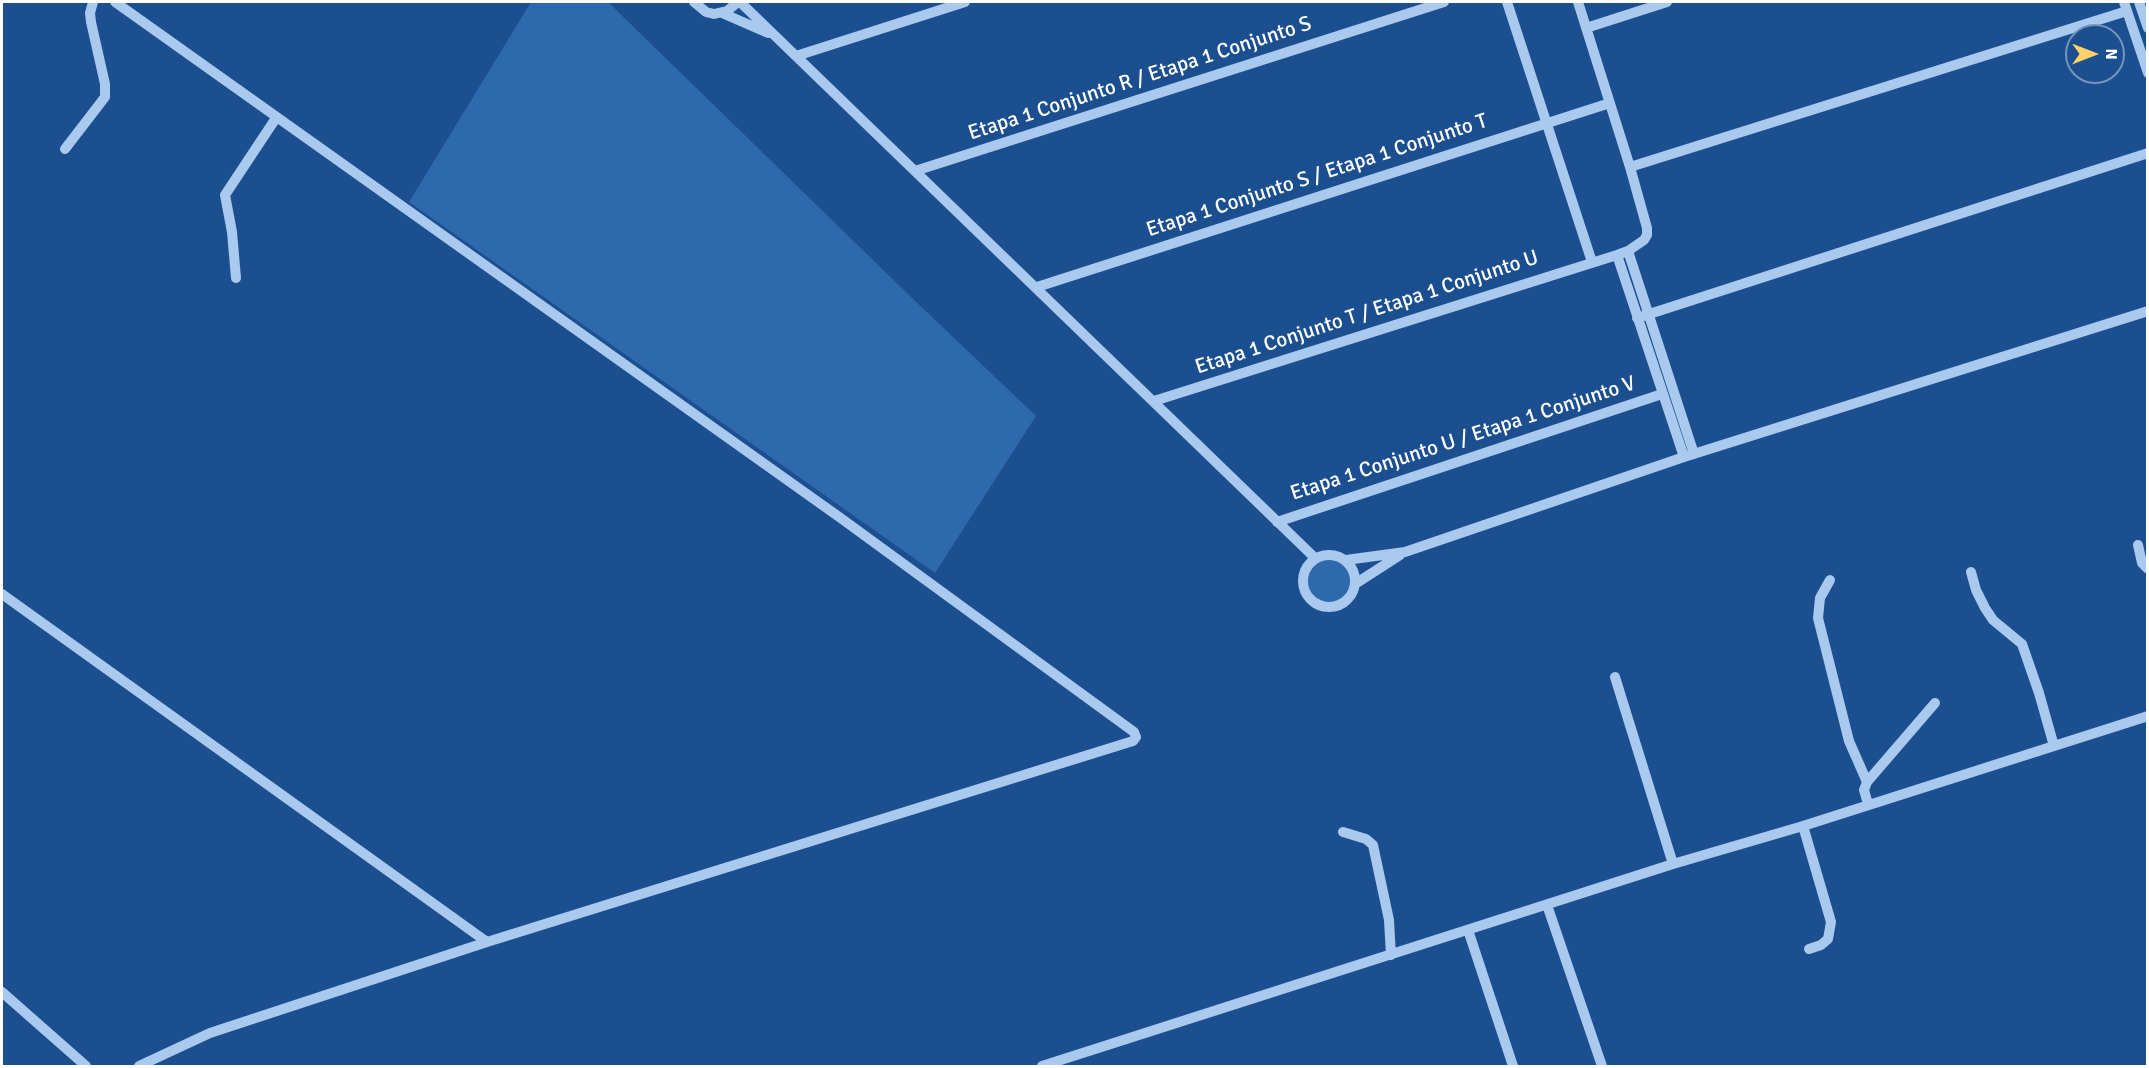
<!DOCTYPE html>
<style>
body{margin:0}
#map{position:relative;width:2149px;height:1068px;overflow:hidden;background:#1b4f8f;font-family:Signika,sans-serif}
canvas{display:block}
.frame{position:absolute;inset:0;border:3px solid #fff;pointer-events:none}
.north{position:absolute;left:2065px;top:24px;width:60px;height:60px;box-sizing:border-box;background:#1b4f8f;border:2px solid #7695bc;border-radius:50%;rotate:90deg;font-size:16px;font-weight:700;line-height:24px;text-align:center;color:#fff}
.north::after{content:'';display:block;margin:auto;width:21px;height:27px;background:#ffd166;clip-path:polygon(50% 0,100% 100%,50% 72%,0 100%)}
</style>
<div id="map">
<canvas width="2149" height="1068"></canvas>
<div class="frame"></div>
<div class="north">N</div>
</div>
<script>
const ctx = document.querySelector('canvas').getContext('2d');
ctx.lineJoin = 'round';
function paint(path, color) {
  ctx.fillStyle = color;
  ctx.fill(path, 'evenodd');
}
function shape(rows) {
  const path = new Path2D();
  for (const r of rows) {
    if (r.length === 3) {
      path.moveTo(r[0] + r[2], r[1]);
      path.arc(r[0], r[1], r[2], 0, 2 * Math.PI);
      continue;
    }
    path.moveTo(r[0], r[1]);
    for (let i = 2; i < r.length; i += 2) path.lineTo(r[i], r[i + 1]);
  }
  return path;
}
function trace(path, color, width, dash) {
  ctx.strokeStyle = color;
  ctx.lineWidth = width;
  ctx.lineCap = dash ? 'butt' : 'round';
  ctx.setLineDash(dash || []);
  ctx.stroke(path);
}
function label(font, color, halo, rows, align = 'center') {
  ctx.font = font + ' Signika,sans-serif';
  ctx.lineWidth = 6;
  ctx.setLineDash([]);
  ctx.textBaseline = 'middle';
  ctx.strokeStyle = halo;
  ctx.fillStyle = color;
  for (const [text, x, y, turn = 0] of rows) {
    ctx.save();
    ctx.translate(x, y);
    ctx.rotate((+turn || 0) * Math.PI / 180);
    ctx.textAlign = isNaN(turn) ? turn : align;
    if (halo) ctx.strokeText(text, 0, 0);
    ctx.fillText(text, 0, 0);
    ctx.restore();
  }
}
const green = shape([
 [531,2,608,2,910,296,1036,416,935,573,409,202],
 [1329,581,21]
]);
const minor = shape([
 [115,2,842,519,1134,732,1136,737,1133,741,487,942,210,1033,139,1066],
 [694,2,706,12,714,14,727,11,738,2],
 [740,2,1315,558],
 [1507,2,1592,262],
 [2124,2,2148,73],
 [2139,2,2148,28],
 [722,13,768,33],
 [1586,28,1667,2],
 [796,56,965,2],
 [65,149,105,97,105,84,91,22,90,13,93,2],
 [1630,167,2127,11],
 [915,171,1444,2],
 [1628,251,1694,454],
 [1617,255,1684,457],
 [236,278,232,232,225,195,276,118],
 [1037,287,1610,103],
 [1637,318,2148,153],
 [1154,401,1617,255,1628,251,1644,240,1647,235,1647,228,1630,167,1578,2],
 [1277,522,1662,394],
 [2138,545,2142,563,2148,569],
 [1329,581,26],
 [1346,560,1405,552,1684,457,2148,311],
 [1971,572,1976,590,1985,608,1993,620,2022,644,2039,693,2054,746],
 [1830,580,1820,598,1818,618,1849,741,1867,782],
 [1355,584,1400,555],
 [2,594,487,942],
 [1615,677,1673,864],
 [1868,804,1864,790,1867,782,1935,703],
 [1803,826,1831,922,1828,939,1821,945,1809,949],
 [1343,832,1366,839,1373,845,1389,920,1391,955],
 [1547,905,1602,1066],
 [1468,930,1513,1066],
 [2,992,86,1066],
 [1042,1066,1673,864,1803,826,2148,716]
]);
const streetNames = [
 ["Etapa 1 Conjunto R / Etapa 1 Conjunto S",1140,79,-18],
 ["Etapa 1 Conjunto S / Etapa 1 Conjunto T",1317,176,-18],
 ["Etapa 1 Conjunto T / Etapa 1 Conjunto U",1367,313,-18],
 ["Etapa 1 Conjunto U / Etapa 1 Conjunto V",1463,439,-18]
];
paint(green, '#2e69ad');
trace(minor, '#a9c9ee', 10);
label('21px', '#fff', '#1b4f8f', streetNames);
</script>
